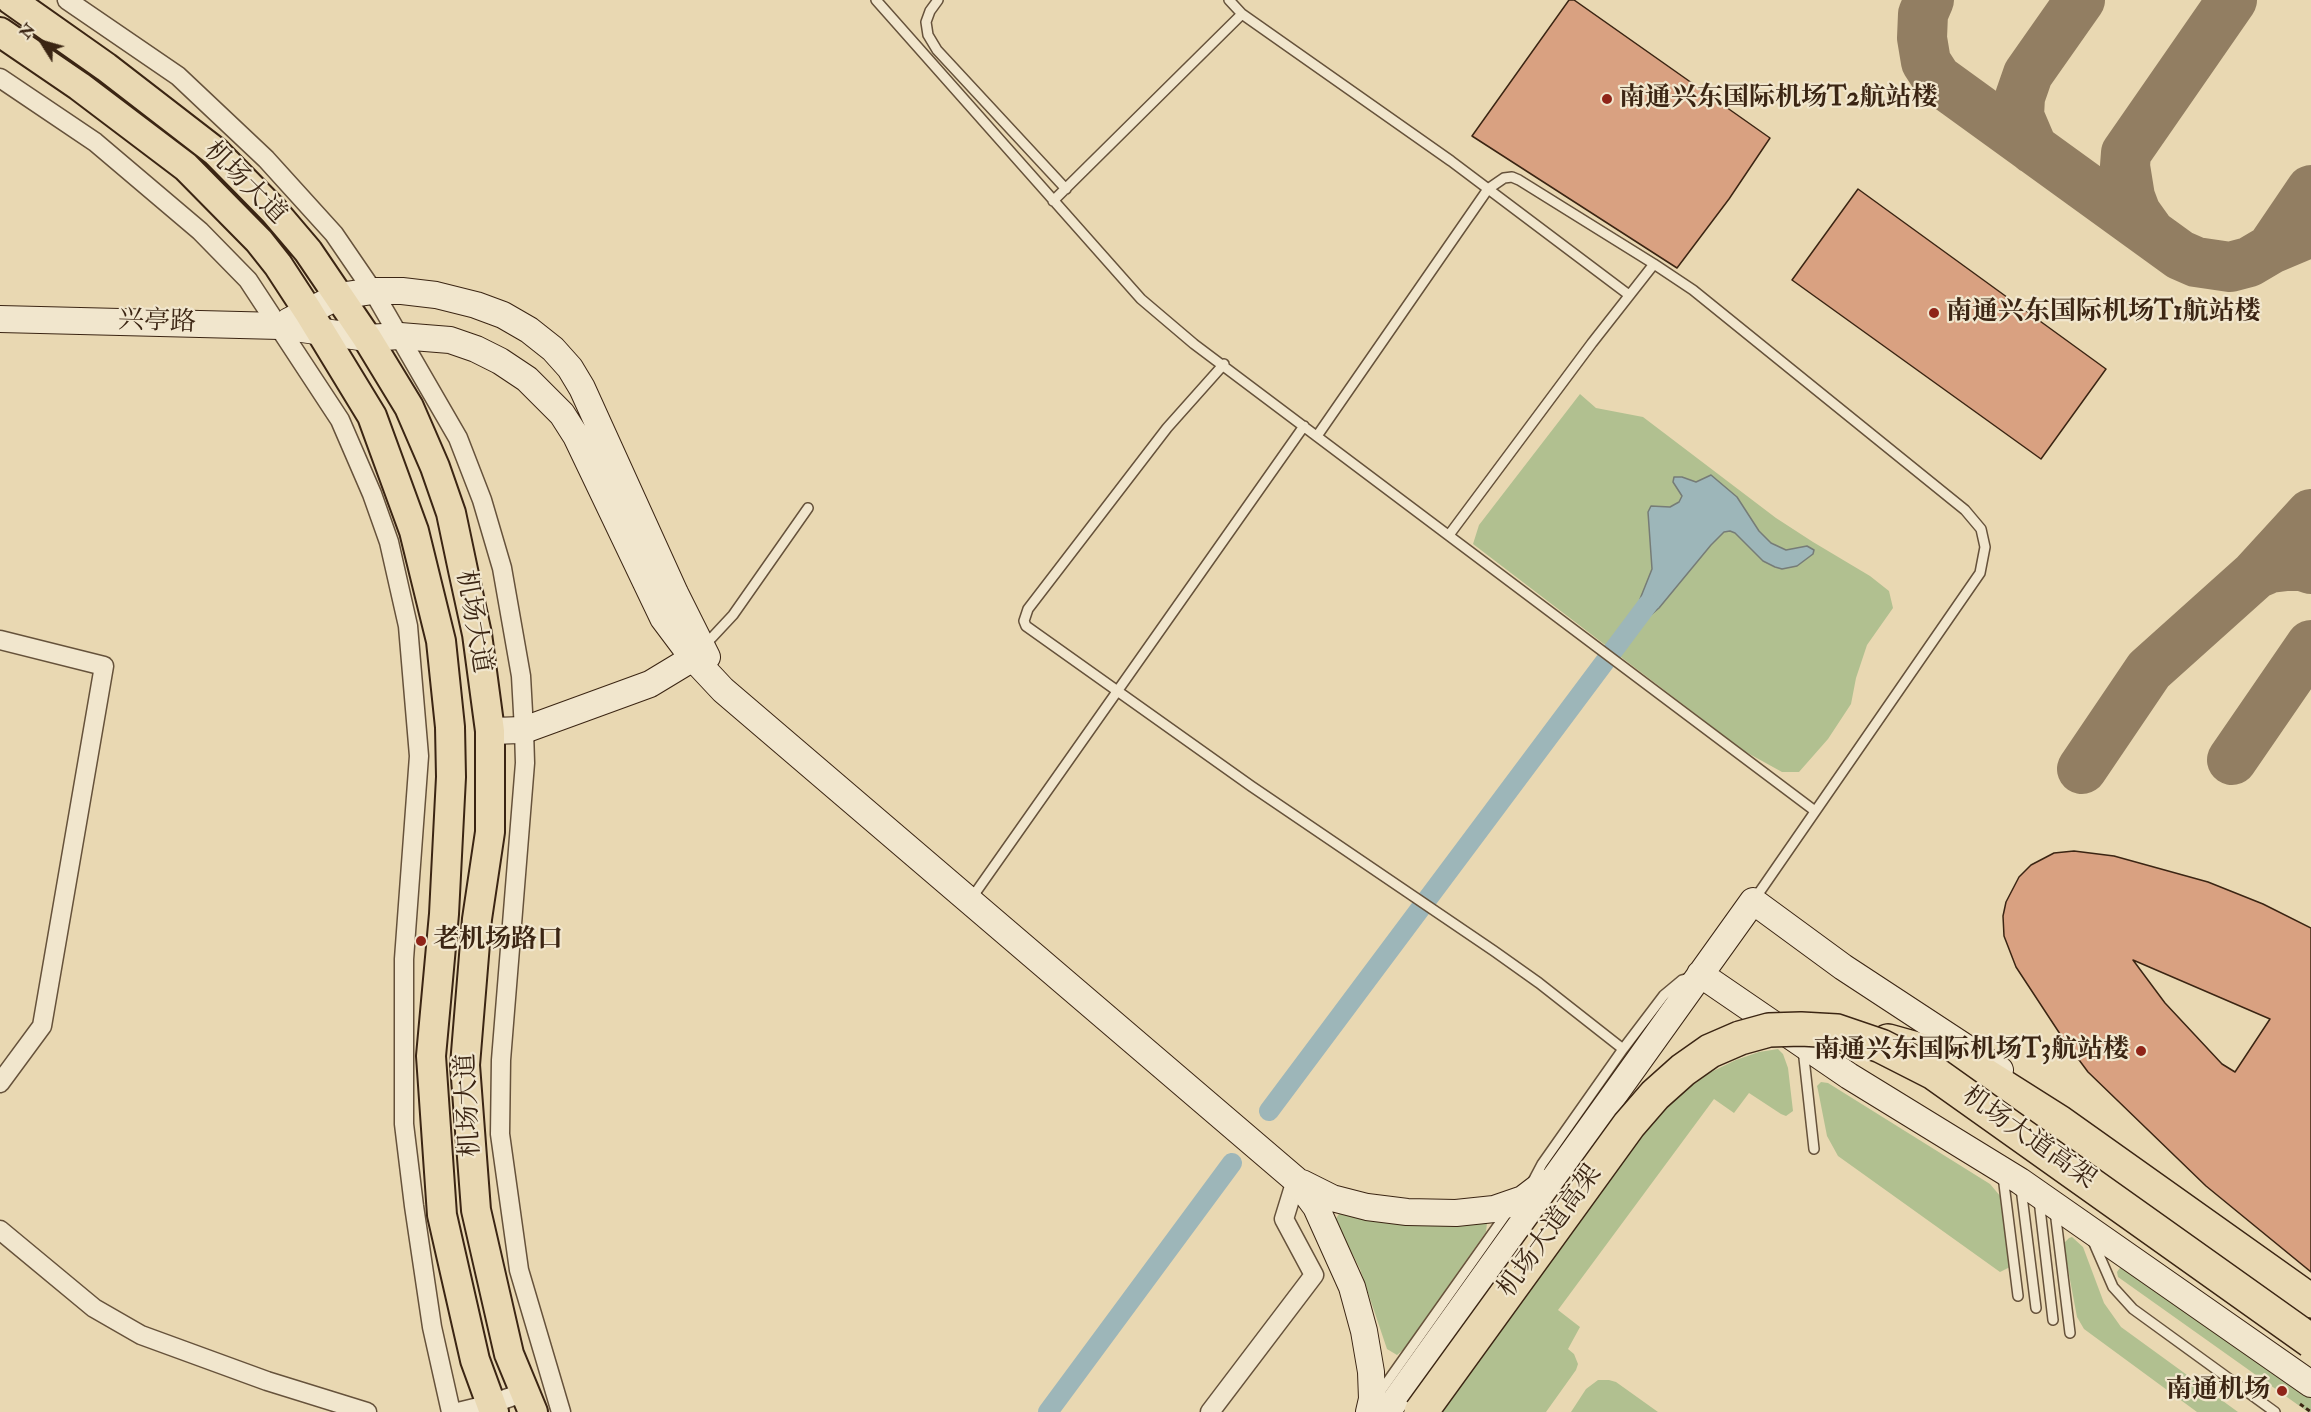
<!DOCTYPE html>
<meta charset="utf-8">
<style>
body{margin:0}
#map{position:relative;width:2311px;height:1412px;overflow:hidden;background:#e9d8b2;font-family:"IM FELL Double Pica",serif}
canvas{display:block}
.north{position:absolute;left:12px;top:12px;width:60px;height:60px;-webkit-text-stroke:4px #f1e6cd;paint-order:stroke;rotate:307deg;font-size:16px;font-weight:700;line-height:24px;text-align:center;color:#3b2513}
.north::after{content:'';display:block;margin:auto;width:21px;height:27px;background:#3b2513;clip-path:polygon(50% 0,100% 100%,50% 72%,0 100%)}
</style>
<div id="map">
<canvas width="2311" height="1412"></canvas>
<div class="north">N</div>
</div>
<script>
const ctx = document.querySelector('canvas').getContext('2d');
ctx.lineJoin = 'round';
function paint(path, color) {
  ctx.fillStyle = color;
  ctx.fill(path, 'evenodd');
}
function shape(rows) {
  const path = new Path2D();
  for (const r of rows) {
    path.moveTo(r[0], r[1]);
    for (let i = 2; i < r.length; i += 2) path.lineTo(r[i], r[i + 1]);
  }
  return path;
}
function trace(path, color, width, dash) {
  ctx.strokeStyle = color;
  ctx.lineWidth = width;
  ctx.lineCap = dash ? 'butt' : 'round';
  ctx.setLineDash(dash || []);
  ctx.stroke(path);
}
function label(font, color, halo, rows, align = 'center') {
  ctx.font = font + ' "IM FELL Double Pica","Noto Serif SC",serif';
  ctx.lineWidth = 4.5;
  ctx.setLineDash([]);
  ctx.textBaseline = 'middle';
  ctx.strokeStyle = halo;
  ctx.fillStyle = color;
  for (const [text, x, y, turn = 0] of rows) {
    ctx.save();
    ctx.translate(x, y);
    ctx.rotate((+turn || 0) * Math.PI / 180);
    ctx.textAlign = isNaN(turn) ? turn : align;
    if (halo) ctx.strokeText(text, 0, 0);
    ctx.fillText(text, 0, 0);
    ctx.restore();
  }
}
const green = shape([
 [1580,394,1596,408,1643,417,1776,518,1813,542,1870,576,1889,591,1893,608,1867,645,1856,678,1851,704,1828,739,1799,772,1782,772,1744,751,1473,544,1479,525],
 [1778,1049,1783,1054,1788,1068,1793,1111,1786,1116,1781,1114,1749,1093,1734,1113,1714,1099,1558,1310,1580,1327,1568,1349,1574,1354,1578,1364,1576,1370,1546,1412,1434,1412,1615,1166,1667,1104,1709,1073,1736,1060,1759,1052],
 [1821,1082,1828,1083,1990,1184,2001,1197,2003,1205,2010,1267,2000,1272,1838,1156,1827,1136,1818,1090,1817,1086],
 [1339,1214,1485,1221,1487,1223,1486,1232,1404,1349,1397,1355,1387,1349,1360,1269,1335,1220],
 [2072,1237,2083,1247,2104,1303,2121,1327,2238,1412,2197,1412,2084,1329,2077,1317,2065,1253,2063,1244,2069,1238],
 [2122,1265,2311,1396,2311,1412,2308,1412,2118,1277,2117,1272],
 [1598,1380,1609,1380,1616,1382,1658,1412,1571,1412,1586,1389]
]);
const water = shape([
 [1711,475,1737,497,1759,531,1771,543,1786,550,1807,546,1814,550,1813,554,1797,566,1782,569,1775,567,1763,561,1735,533,1730,531,1724,532,1711,545,1659,608,1652,614,1643,611,1640,599,1652,569,1648,512,1651,506,1670,507,1679,502,1682,496,1673,482,1674,477,1682,477,1696,482,1711,475]
]);
const canal = shape([
 [1269,1111,1648,604],
 [1048,1412,1232,1163]
]);
const taxiway = shape([
 [1929,0,1923,14,1922,38,1926,62,1937,79,2180,255,2196,262,2230,267,2249,262,2271,249,2311,232],
 [2033,149,2019,116,2020,97,2028,74,2080,0],
 [2151,234,2136,213,2130,197,2125,166,2126,153,2232,0],
 [2271,249,2311,190],
 [2256,574,2311,514],
 [2232,760,2311,645],
 [2082,769,2149,670,2256,574,2270,568,2287,566,2302,566,2311,569]
]);
const building = shape([
 [1569,0,1574,0,1770,138,1729,199,1677,268,1472,136,1569,0],
 [1858,189,2106,369,2041,459,1792,280,1858,189],
 [2074,851,2114,856,2208,882,2263,904,2311,928,2311,1272,2206,1186,2088,1072,2062,1037,2016,967,2004,936,2003,916,2006,902,2019,877,2031,865,2054,853,2074,851],
 [2133,960,2270,1019,2235,1072,2222,1064,2165,1003,2133,960]
]);
const path = shape([
 [2300,1404,2311,1412]
]);
const lane = shape([
 [876,0,1141,299,1194,344,1815,811],
 [938,0,930,11,926,22,928,35,937,50,1066,189],
 [1229,0,1242,14,1451,161,1629,295],
 [1053,201,1242,14],
 [1224,364,1167,428,1028,609,1024,621,1026,626,1251,786,1494,951,1539,983,1623,1049],
 [1317,436,1488,189,1504,178,1512,177,1519,180,1654,264],
 [1449,535,1592,343,1654,264,1693,290,1965,510,1981,529,1985,547,1980,573,1754,900],
 [705,645,733,615,808,508],
 [971,899,1304,426],
 [1803,1049,1814,1149],
 [2003,1176,2018,1296],
 [1533,1181,1542,1164,1623,1049,1664,995,1682,980,1689,978],
 [2021,1188,2036,1308],
 [2039,1200,2053,1320],
 [2055,1211,2070,1333],
 [2093,1241,2113,1287,2133,1309,2275,1412],
 [1378,1395,1509,1210]
]);
const street = shape([
 [67,0,178,76,266,159,334,234,373,291,458,438,482,500,502,568,521,676,524,730,525,763,501,1060,500,1134,519,1270,561,1412],
 [0,78,95,142,200,231,248,280,340,420,372,494,389,542,408,626,419,756,404,959,404,1124,414,1206,432,1327,451,1412],
 [0,640,104,666,42,1026,0,1083],
 [0,1230,94,1308,141,1335,267,1381,367,1412],
 [458,1412,491,1404,525,1392],
 [1210,1412,1314,1275,1284,1219,1296,1180]
]);
const secondary = shape([
 [0,319,280,326,367,338,400,336,450,340,476,349,500,361,527,379,562,414,576,436,663,618,693,658,723,690,1296,1180,1316,1207,1352,1287,1364,1331,1371,1372,1372,1399,1369,1412],
 [289,321,339,296,373,291,402,291,436,295,476,305,503,315,529,330,553,349,570,368,582,388,675,593,707,657],
 [490,731,524,730,650,684,693,658],
 [1700,974,1849,1076,2020,1181,2311,1384],
 [1302,1183,1332,1198,1367,1207,1407,1212,1456,1213,1494,1209,1523,1199,1544,1183],
 [1387,1412,1753,901,1843,967,2000,1070]
]);
const primary = shape([
 [11,0,106,67,216,152,274,211,308,251,367,338,409,407,435,467,451,513,463,570,477,634,490,731,490,832,477,919,465,1065,476,1210,509,1354,533,1412],
 [0,32,79,86,186,167,259,241,278,265,308,311,372,416,414,531,441,641,450,727,451,777,444,914,431,1056,442,1215,475,1360,494,1412]
]);
const highway = shape([
 [1888,1041,1945,1057,1980,1072,2059,1122,2311,1301]
]);
const highwayBridge = shape([
 [1421,1412,1629,1125,1655,1095,1683,1070,1710,1051,1740,1038,1769,1030,1801,1029,1837,1031,1881,1046,1934,1073,2311,1341]
]);
const markers = [
 [1607,99,6,"#8f2418"],
 [1934,313,6,"#8f2418"],
 [421,941,6,"#8f2418"],
 [2141,1051,6,"#8f2418"],
 [2282,1391,6,"#8f2418"]
];
const poiNames = [
 ["南通兴东国际机场T2航站楼",1619,99],
 ["南通兴东国际机场T1航站楼",1946,313],
 ["老机场路口",433,941],
 ["南通兴东国际机场T3航站楼",2129,1051,"right"],
 ["南通机场",2270,1391,"right"]
];
const streetNames = [
 ["机场大道",244,184,45],
 ["兴亭路",157,323,2],
 ["机场大道",472,622,80],
 ["机场大道",470,1105,-93],
 ["机场大道高架",2028,1139,35],
 ["机场大道高架",1551,1232,-54]
];
paint(green, '#b1c090');
paint(water, '#9db6b9');
trace(water, '#767c77', 1.5);
trace(canal, '#9db6b9', 20);
trace(taxiway, '#927e62', 50);
paint(building, '#d9a181');
trace(building, '#3b2513', 1.5);
trace(lane, '#66523b', 12);
trace(street, '#66523b', 21);
trace(secondary, '#3b2513', 28);
trace(primary, '#3b2513', 32);
trace(highway, '#3b2513', 36);
trace(path, '#3b2513', 3, [4.5, 3]);
trace(lane, '#f1e6cd', 9);
trace(street, '#f1e6cd', 18);
trace(secondary, '#f1e6cd', 26);
trace(primary, '#e9d8b2', 28);
trace(highway, '#e9d8b2', 33);
trace(highwayBridge, '#3b2513', 36, []);
trace(highwayBridge, '#e9d8b2', 33);
for (const [x, y, r, color] of markers) {
  const dot = new Path2D();
  dot.arc(x, y, r, 0, 2 * Math.PI);
  ctx.fillStyle = color;
  ctx.fill(dot);
  trace(dot, '#f1e6cd', 2);
}
label('bold 26px', '#3b2513', '#f1e6cd', poiNames, 'left');
label('26px', '#3b2513', '#f1e6cd', streetNames);
</script>
